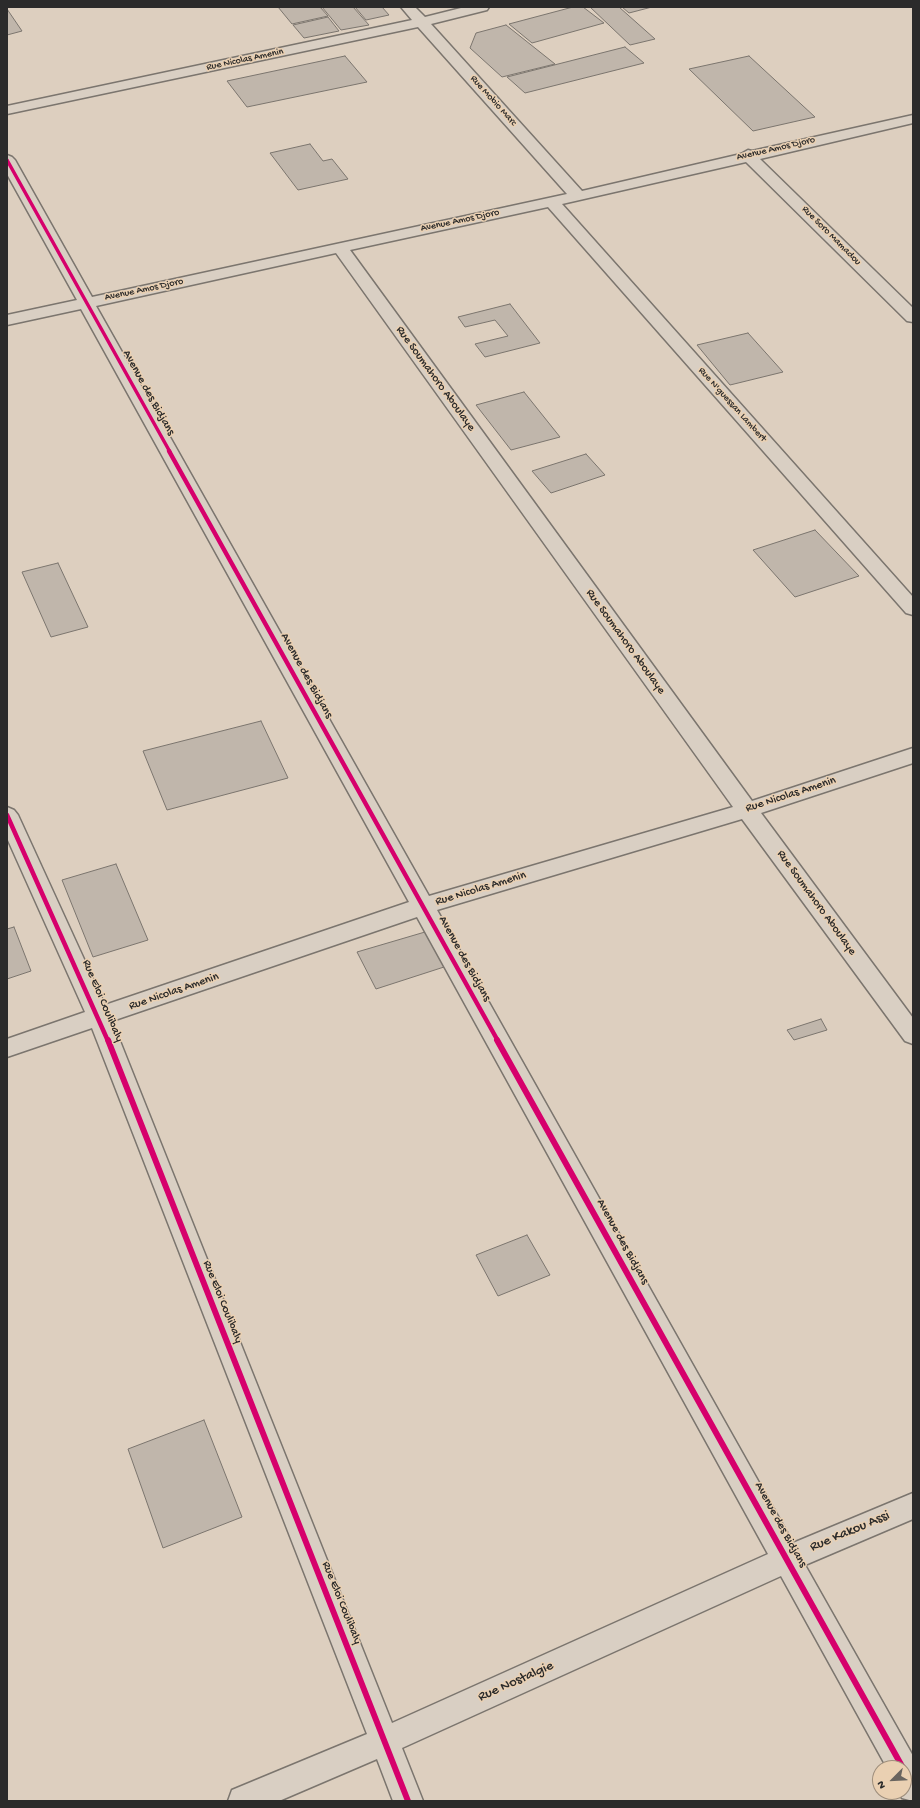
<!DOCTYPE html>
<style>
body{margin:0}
#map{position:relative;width:920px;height:1808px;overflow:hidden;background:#ddcfbf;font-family:"Gochi Hand",sans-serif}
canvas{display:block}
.frame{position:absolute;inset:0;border:8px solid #2b2b2b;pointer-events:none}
.north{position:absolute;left:872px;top:1760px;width:40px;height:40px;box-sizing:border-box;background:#ead0b2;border:1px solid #9e8e7c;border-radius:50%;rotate:246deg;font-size:11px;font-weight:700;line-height:16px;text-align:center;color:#2b2b2b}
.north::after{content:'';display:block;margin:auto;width:14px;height:18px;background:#69645f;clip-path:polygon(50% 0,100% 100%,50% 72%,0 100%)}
</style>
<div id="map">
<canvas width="920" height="1808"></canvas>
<div class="frame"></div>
<div class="north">N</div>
</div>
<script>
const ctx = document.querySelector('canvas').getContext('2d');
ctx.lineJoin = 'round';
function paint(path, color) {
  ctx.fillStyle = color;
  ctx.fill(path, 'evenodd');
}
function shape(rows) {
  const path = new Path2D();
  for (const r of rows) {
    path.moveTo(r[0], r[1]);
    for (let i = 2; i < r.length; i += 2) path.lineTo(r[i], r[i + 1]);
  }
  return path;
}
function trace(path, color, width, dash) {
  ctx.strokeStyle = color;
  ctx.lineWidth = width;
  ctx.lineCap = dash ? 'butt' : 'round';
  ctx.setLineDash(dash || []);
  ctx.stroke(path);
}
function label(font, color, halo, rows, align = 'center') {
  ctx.font = font + ' "Gochi Hand",sans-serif';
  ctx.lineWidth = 3;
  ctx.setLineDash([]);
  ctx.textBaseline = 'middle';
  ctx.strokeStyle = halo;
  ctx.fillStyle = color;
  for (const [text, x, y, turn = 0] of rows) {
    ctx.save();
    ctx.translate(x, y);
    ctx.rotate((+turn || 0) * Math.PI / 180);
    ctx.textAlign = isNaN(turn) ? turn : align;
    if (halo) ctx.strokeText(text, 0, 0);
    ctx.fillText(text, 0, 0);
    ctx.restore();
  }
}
const building = shape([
 [278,7,320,7,328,16,292,24,278,7],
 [322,7,353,7,369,25,341,30,322,7],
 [355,7,382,7,389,15,366,20,355,7],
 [573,7,583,7,604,23,532,43,509,24,573,7],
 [590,7,619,7,655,39,630,45,590,7],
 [622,7,652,7,629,13,622,7],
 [7,9,22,31,7,35,7,9],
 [328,17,339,31,304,38,293,25,328,17],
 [506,25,555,64,502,77,470,48,476,33,506,25],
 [625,47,644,63,525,93,507,77,625,47],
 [345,56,367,82,247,107,227,81,345,56],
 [749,56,815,117,753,131,689,69,749,56],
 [310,144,323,161,332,159,348,179,298,190,270,153,310,144],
 [510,304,540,343,485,357,475,344,508,336,495,320,465,327,458,317,510,304],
 [748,333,783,372,730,385,697,345,748,333],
 [524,392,560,437,511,450,476,405,524,392],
 [586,454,605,475,551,493,532,471,586,454],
 [815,530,859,576,795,597,753,550,815,530],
 [58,563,88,627,51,637,22,572,58,563],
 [261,721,288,778,167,810,143,751,261,721],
 [116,864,148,940,93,957,62,880,116,864],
 [14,927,31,971,7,979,7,929,14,927],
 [425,932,444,967,376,989,357,952,425,932],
 [821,1019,827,1030,794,1040,787,1030,821,1019],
 [527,1235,550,1275,498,1296,476,1255,527,1235],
 [204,1420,242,1517,163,1548,128,1449,204,1420]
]);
const minor = shape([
 [401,7,415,7,425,17,465,7,489,7,487,10,431,24,582,191,741,154,748,150,752,151,913,115,913,123,760,159,913,308,913,322,907,321,746,162,562,204,913,597,913,615,906,613,548,207,350,250,752,801,913,748,913,763,761,813,913,1018,913,1044,905,1041,742,819,437,910,793,1543,913,1493,913,1519,805,1565,913,1756,913,1801,902,1798,899,1792,904,1792,904,1768,887,1768,781,1576,402,1748,423,1801,393,1801,377,1759,279,1801,228,1801,232,1790,367,1734,92,1028,7,1057,7,1039,85,1012,7,838,7,807,14,810,18,815,105,1005,409,902,81,309,7,325,7,315,77,300,7,174,7,155,12,157,15,160,92,297,567,194,418,27,7,114,7,106,412,20,401,7],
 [336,253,733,807,429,896,96,306,336,253],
 [417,917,768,1554,392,1723,112,1021,417,917]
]);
const cyclewayFar2 = shape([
 [7,160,170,452]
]);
const cyclewayFar1 = shape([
 [169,451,498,1041],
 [7,815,108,1041]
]);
const cycleway = shape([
 [108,1040,408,1801],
 [497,1040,903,1768]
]);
const farStreetnames = [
 ["Rue Nicolas Amenin",245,60,-12],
 ["Rue Mobio Marc",493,101,48],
 ["Avenue Amos Djoro",776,149,-13],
 ["Avenue Amos Djoro",460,221,-12],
 ["Rue Soro Mamadou",831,236,45],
 ["Avenue Amos Djoro",144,290,-12],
 ["Rue N'guessan Lambert",732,405,48]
];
const streetNames = [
 ["Rue Soumahoro Aboulaye",435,379,54],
 ["Avenue des Bidjans",148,393,61],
 ["Rue Soumahoro Aboulaye",625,642,54],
 ["Avenue des Bidjans",306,676,61],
 ["Rue Nicolas Amenin",791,795,-18],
 ["Rue Nicolas Amenin",481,889,-17],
 ["Rue Soumahoro Aboulaye",816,903,54],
 ["Avenue des Bidjans",464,959,61],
 ["Rue Nicolas Amenin",174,992,-19],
 ["Rue Eloi Coulibaly",102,1001,67],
 ["Avenue des Bidjans",622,1242,61],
 ["Rue Eloi Coulibaly",222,1302,68],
 ["Avenue des Bidjans",780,1525,61],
 ["Rue Eloi Coulibaly",341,1603,68]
];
const nearStreetnames = [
 ["Rue Kakou Assi",850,1532,-23],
 ["Rue Nostalgie",516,1682,-24]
];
paint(building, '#c0b6ab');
trace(building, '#7b756e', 1);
trace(minor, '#7b756e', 3);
paint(minor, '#d9cfc3');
trace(cyclewayFar2, '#d6006c', 3.5);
trace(cyclewayFar1, '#d6006c', 4.5);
trace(cycleway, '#d6006c', 6);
label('10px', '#2b2b2b', '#ead0b2', farStreetnames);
label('12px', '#2b2b2b', '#ead0b2', streetNames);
label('14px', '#2b2b2b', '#ead0b2', nearStreetnames);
</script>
